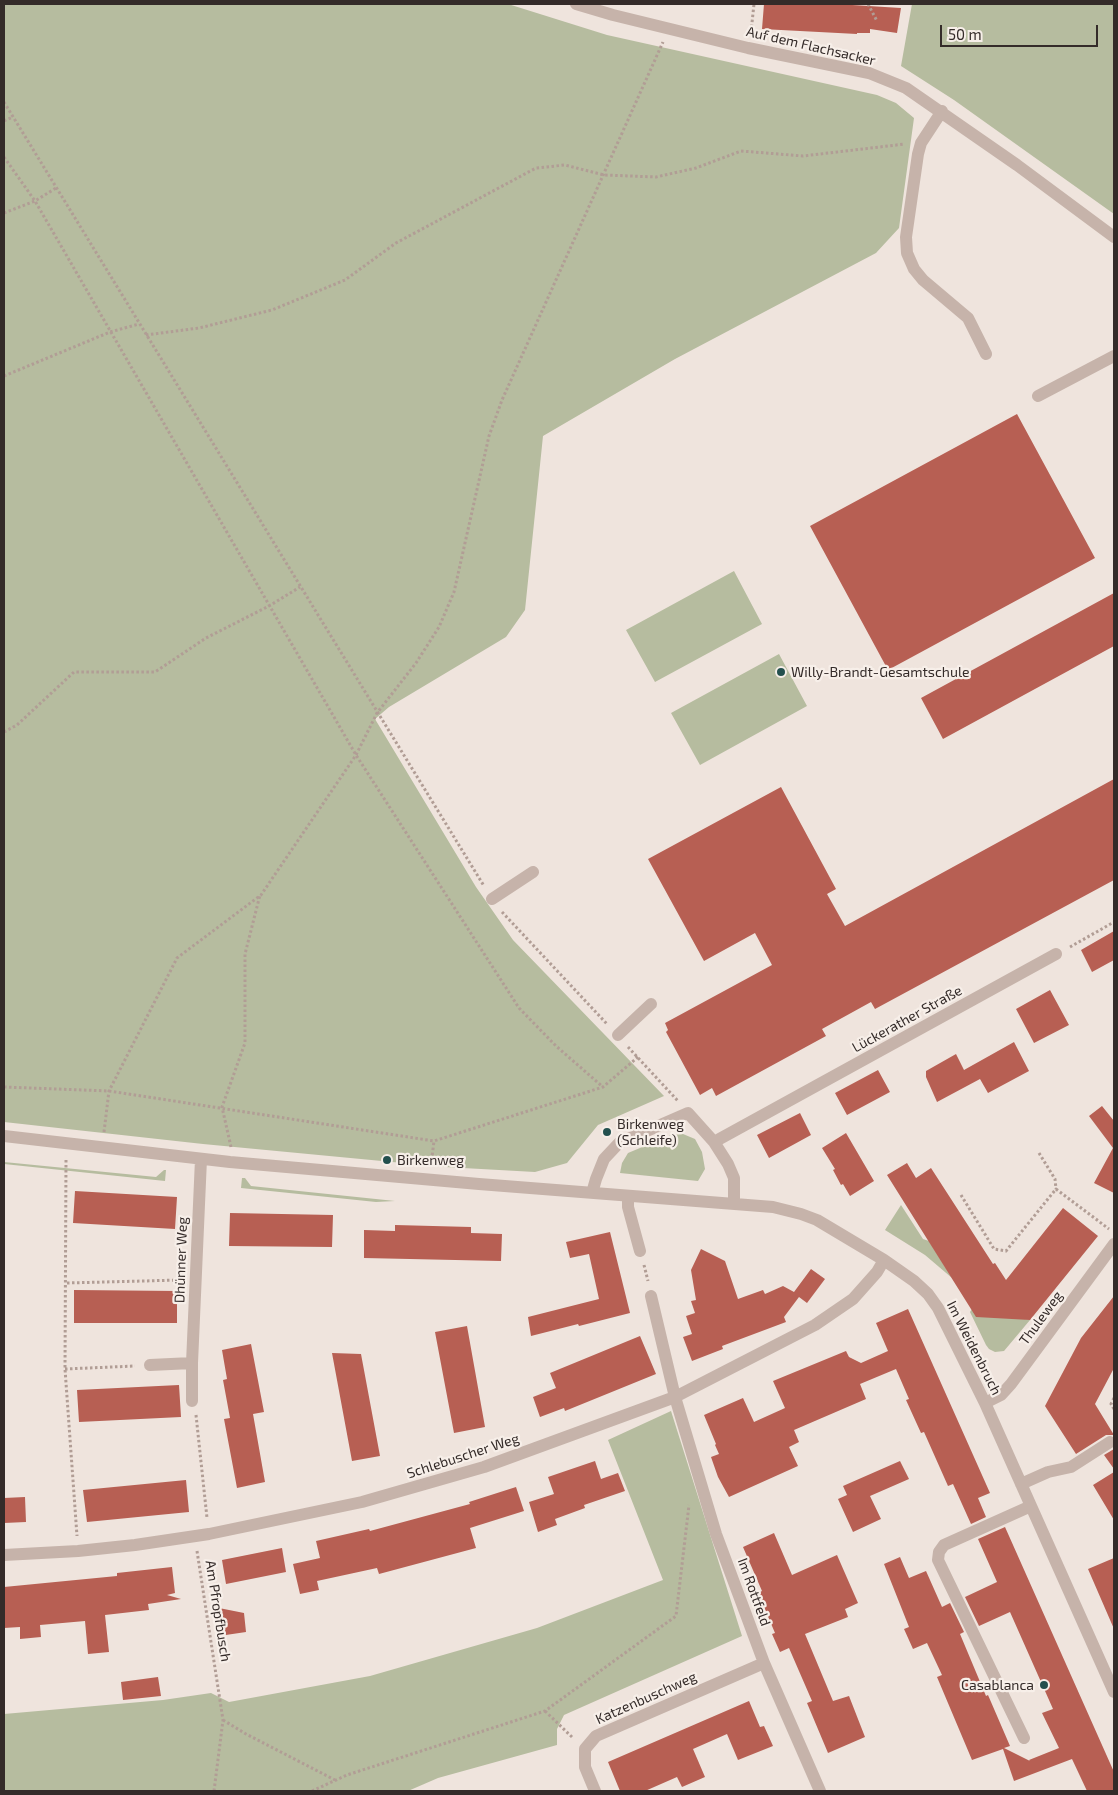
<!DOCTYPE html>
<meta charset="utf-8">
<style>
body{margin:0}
#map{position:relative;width:1118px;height:1795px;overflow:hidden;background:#efe4dd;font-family:"Exo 2",sans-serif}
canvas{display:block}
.frame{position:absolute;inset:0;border:5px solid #342b29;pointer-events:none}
.scale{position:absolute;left:940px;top:25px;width:158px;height:22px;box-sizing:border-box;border:2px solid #342b29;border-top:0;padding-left:6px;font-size:15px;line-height:18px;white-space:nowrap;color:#342b29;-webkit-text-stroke:4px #f7efe9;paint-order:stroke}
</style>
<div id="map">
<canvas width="1118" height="1795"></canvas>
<div class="frame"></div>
<div class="scale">50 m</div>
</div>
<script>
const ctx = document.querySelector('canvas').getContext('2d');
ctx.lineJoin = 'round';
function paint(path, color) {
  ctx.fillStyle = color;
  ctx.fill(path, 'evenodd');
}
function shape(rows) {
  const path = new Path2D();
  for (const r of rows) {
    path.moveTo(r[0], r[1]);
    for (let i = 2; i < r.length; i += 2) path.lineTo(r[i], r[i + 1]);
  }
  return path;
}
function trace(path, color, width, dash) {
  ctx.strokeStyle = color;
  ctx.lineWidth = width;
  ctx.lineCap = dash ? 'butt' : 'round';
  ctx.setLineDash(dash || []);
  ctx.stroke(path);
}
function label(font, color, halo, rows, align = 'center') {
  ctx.font = font + ' "Exo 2",sans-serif';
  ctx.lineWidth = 4.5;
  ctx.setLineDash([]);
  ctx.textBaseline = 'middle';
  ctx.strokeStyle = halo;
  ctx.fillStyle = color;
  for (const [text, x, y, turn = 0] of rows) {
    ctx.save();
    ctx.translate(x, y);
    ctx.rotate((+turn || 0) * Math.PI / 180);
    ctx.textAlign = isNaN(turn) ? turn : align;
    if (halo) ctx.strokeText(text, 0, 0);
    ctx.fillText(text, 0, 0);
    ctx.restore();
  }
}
const green = shape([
 [4,4,508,4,607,35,877,95,896,103,914,118,899,228,876,253,675,359,543,436,525,610,506,637,389,707,375,719,476,887,513,940,664,1096,598,1125,567,1163,535,1172,445,1167,203,1144,4,1122],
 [912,4,1114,4,1114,214,954,100,901,66],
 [734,571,762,624,655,682,626,630],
 [779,654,807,706,700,765,671,713],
 [683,1134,695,1139,702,1152,705,1169,698,1181,620,1173,622,1163,628,1153,671,1135],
 [4,1162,156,1177,164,1170,166,1170,165,1181,4,1164],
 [242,1178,245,1178,251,1186,395,1201,376,1202,241,1188],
 [901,1205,923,1239,929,1241,952,1278,925,1255,885,1230],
 [972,1309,1030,1320,1004,1351,995,1352,989,1349,986,1345,970,1312],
 [671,1411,742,1636,564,1715,557,1729,557,1745,438,1778,408,1791,4,1791,4,1714,163,1700,211,1693,229,1702,370,1676,537,1628,663,1580,608,1440]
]);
const building = shape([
 [764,4,836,4,901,8,897,33,870,29,870,33,857,33,857,34,762,29],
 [1017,414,1095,558,888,670,810,526],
 [1114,593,1114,646,943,739,921,698],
 [1114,779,1114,880,875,1009,871,1002,822,1029,826,1036,716,1096,712,1088,700,1095,666,1032,668,1030,665,1023,772,965,755,933,704,961,648,859,781,787,836,889,827,894,845,926],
 [1114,931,1114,960,1092,972,1081,950],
 [1050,990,1069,1025,1034,1043,1016,1009],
 [1014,1042,1029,1071,988,1093,980,1079,937,1102,926,1077,926,1071,956,1054,964,1070],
 [878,1070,890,1092,847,1115,835,1093],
 [1102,1106,1114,1121,1114,1193,1094,1183,1113,1148,1089,1116],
 [800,1113,811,1135,769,1158,757,1135],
 [846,1133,874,1181,850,1196,843,1184,841,1185,833,1170,835,1169,822,1148],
 [907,1163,916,1178,931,1168,993,1264,995,1263,1006,1280,1063,1208,1098,1236,1030,1320,976,1317,887,1175],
 [75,1191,177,1197,175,1229,73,1223],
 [230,1213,333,1215,332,1247,229,1246],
 [395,1225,471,1227,471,1233,502,1234,501,1261,364,1258,364,1230,395,1231],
 [610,1232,630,1313,579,1326,578,1324,531,1336,528,1317,599,1299,589,1254,570,1258,566,1242],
 [701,1249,725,1261,738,1299,763,1290,765,1294,783,1286,794,1292,811,1269,825,1279,807,1303,799,1297,784,1317,786,1322,722,1346,723,1349,692,1361,683,1337,692,1334,686,1316,695,1313,691,1301,696,1300,691,1270],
 [74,1290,177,1291,177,1323,74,1323],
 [1114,1296,1114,1368,1095,1404,1114,1435,1106,1435,1076,1454,1045,1406,1081,1338],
 [908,1309,990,1493,978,1498,986,1517,971,1524,953,1484,948,1486,924,1432,921,1433,906,1400,909,1399,896,1369,860,1384,866,1399,794,1430,799,1442,789,1447,798,1466,729,1497,718,1477,711,1457,719,1454,715,1445,716,1444,704,1415,743,1398,754,1422,785,1408,773,1381,846,1351,849,1357,861,1363,888,1351,876,1323],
 [467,1326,485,1427,454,1433,435,1332],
 [640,1336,656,1374,565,1411,564,1408,540,1417,533,1397,556,1388,550,1373],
 [251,1344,264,1412,253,1414,265,1482,237,1488,224,1419,230,1418,223,1380,227,1379,222,1350],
 [332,1353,361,1354,380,1456,352,1461],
 [179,1385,181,1417,79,1422,77,1390],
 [1114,1449,1114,1469,1104,1455],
 [595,1461,601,1479,618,1473,625,1491,584,1505,585,1508,555,1519,557,1525,538,1532,529,1502,554,1494,548,1477],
 [900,1461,909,1479,870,1496,881,1519,853,1532,838,1499,847,1495,843,1486],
 [1114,1472,1114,1520,1093,1485],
 [186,1480,189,1512,87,1522,83,1490],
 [516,1487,524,1511,470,1528,476,1548,379,1574,377,1568,317,1581,319,1590,300,1594,293,1564,320,1558,316,1541,369,1529,370,1531,470,1504,469,1502],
 [25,1497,26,1522,4,1523,4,1498],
 [1005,1527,1114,1772,1114,1791,1087,1791,1072,1759,1014,1781,1003,1749,972,1760,937,1677,942,1675,927,1643,913,1649,904,1629,909,1627,884,1564,900,1557,909,1578,926,1571,942,1607,950,1603,964,1632,960,1634,986,1696,988,1695,1010,1746,1004,1748,1030,1761,1029,1760,1059,1748,1042,1713,1053,1709,1010,1612,979,1626,965,1597,997,1582,978,1539],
 [774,1533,792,1575,837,1555,858,1603,845,1609,848,1617,805,1634,833,1701,849,1696,865,1737,828,1753,807,1703,812,1701,789,1648,780,1652,772,1634,775,1633,758,1593,762,1591,743,1547],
 [282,1548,286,1572,226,1584,222,1560],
 [1114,1558,1114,1629,1088,1569],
 [172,1567,175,1593,167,1595,181,1599,148,1604,149,1610,105,1615,109,1652,88,1654,85,1621,40,1625,41,1637,20,1639,20,1627,4,1628,4,1587,117,1576,117,1573],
 [214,1607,244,1613,246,1632,219,1636],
 [158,1677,161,1696,123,1700,121,1682],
 [749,1701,760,1727,764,1726,773,1746,738,1760,727,1734,693,1749,705,1777,682,1787,677,1777,645,1791,620,1791,608,1762]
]);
const path = shape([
 [868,4,877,21],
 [751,32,754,4],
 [4,102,484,886],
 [4,121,13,117],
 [4,157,35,201,356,755,519,1008,556,1046,603,1087],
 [4,213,35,201,56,188],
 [146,335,199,328,272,310,345,280,396,243,536,168,565,165,604,175,656,177,696,168,741,151,803,156,905,144],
 [4,376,110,332,139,324],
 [4,732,17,725,74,672,155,672,206,638,269,606,300,587],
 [502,912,607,1024],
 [1070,947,1114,922],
 [628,1047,678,1101],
 [4,1087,109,1091,434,1141,603,1087,638,1057],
 [104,1132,109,1091,177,958,261,895,356,755,377,713,416,663,439,627,454,592,489,436,502,400,663,42],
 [231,1147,222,1107,245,1043,245,954,260,895],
 [1039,1153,1055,1179,1056,1189],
 [66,1160,65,1369,77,1536],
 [431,1165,434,1141],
 [961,1195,994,1249,1006,1251,1056,1189,1109,1229],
 [644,1265,648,1281],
 [67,1283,180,1280],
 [65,1369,135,1366],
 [1114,1398,1111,1404,1114,1409],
 [196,1415,207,1518],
 [197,1551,223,1720,214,1791],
 [545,1711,573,1738],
 [223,1720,246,1734,335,1780],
 [312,1791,347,1775,545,1711,676,1616,689,1505]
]);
const minor = shape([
 [576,4,613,15,748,48,869,73,906,88,1017,165,1114,237],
 [942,111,921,143,918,154,906,237,907,253,914,269,923,280,968,318,986,354],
 [1038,396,1114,356],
 [492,899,533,872],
 [618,1035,651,1004],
 [4,1136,230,1162,479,1184,773,1207,801,1214,817,1220,884,1260,914,1281,928,1294,938,1308,985,1403,1114,1692],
 [714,1142,1056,954],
 [592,1193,596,1179,604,1159,619,1143,688,1113,714,1142,728,1164,734,1178,734,1204],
 [628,1196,628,1207,640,1251],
 [651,1296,675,1397,716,1534,764,1663,820,1791],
 [150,1365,192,1363],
 [192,1401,192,1363,201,1159],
 [985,1403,1001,1395,1011,1384,1114,1244],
 [1021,1484,1048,1472,1071,1467,1110,1442],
 [4,1555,78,1551,135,1545,209,1534,362,1502,484,1467,675,1397,815,1325,853,1299,877,1272,884,1260],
 [1024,1738,938,1560,939,1552,944,1545,1031,1506],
 [595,1791,585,1767,585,1749,596,1736,764,1663]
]);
const markers = [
 [781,672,5,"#23504e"],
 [607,1132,5,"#23504e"],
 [387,1160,5,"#23504e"],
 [1044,1685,5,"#23504e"]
];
const streetNames = [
 ["Auf dem Flachsacker",811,46,13],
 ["Lückerather Straße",907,1019,-29],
 ["Dhünner Weg",181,1260,-88],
 ["Thuleweg",1041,1318,-54],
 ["Im Weidenbruch",974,1348,63],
 ["Schlebuscher Weg",463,1456,-18],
 ["Im Rottfeld",754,1592,70],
 ["Am Pfropfbusch",218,1611,81],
 ["Katzenbuschweg",646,1698,-24]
];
const poiNames = [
 ["Willy-Brandt-Gesamtschule",791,672],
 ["Birkenweg",617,1124],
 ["(Schleife)",617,1140],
 ["Birkenweg",397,1160],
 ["Casablanca",1034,1685,"right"]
];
paint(green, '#b6bc9f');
paint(building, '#b75f53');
trace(path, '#b19d95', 3, [2.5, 2.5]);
trace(minor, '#c6b3aa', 12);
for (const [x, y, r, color] of markers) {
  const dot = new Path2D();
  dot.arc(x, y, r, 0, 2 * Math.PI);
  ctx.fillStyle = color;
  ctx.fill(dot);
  trace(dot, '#f7efe9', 2);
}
label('14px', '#342b29', '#f7efe9', streetNames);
label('14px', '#342b29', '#f7efe9', poiNames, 'left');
</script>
